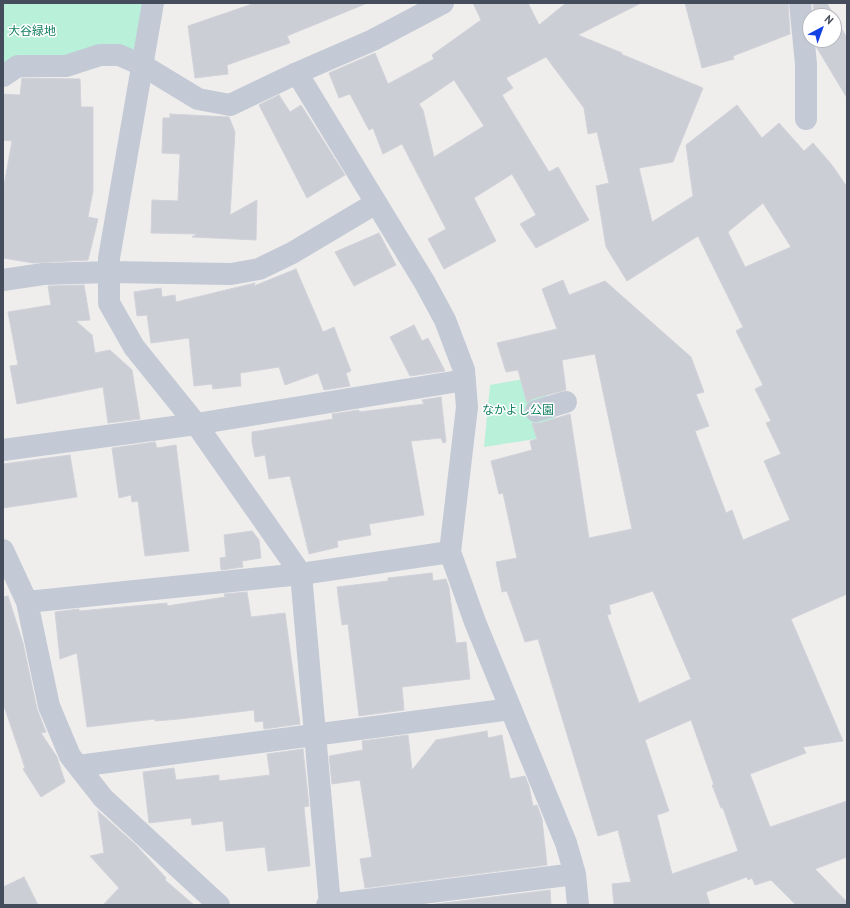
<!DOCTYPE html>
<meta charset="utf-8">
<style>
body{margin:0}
#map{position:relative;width:850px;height:908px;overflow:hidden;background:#f0eeed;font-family:"PT Sans",sans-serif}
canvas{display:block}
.frame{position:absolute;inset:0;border:4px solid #454c5b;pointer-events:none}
.north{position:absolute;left:802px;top:8px;width:40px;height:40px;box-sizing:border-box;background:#fff;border:1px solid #b5b7bd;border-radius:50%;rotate:41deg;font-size:11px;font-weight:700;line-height:16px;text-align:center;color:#454c5b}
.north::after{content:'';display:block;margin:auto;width:14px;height:18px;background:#1342e4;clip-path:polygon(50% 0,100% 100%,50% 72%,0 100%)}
</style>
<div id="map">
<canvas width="850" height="908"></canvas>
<div class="frame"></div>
<div class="north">N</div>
</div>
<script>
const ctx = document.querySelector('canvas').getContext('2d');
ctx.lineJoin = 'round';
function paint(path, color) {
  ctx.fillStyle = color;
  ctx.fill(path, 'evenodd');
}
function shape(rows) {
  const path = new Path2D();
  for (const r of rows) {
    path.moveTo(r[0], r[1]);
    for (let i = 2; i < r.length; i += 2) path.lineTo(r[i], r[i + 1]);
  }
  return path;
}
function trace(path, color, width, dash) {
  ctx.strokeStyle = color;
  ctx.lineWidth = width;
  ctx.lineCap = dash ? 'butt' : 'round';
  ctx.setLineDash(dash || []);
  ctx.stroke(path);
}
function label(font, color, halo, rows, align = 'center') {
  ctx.font = font + ' "PT Sans","Noto Sans JP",sans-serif';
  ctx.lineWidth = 3;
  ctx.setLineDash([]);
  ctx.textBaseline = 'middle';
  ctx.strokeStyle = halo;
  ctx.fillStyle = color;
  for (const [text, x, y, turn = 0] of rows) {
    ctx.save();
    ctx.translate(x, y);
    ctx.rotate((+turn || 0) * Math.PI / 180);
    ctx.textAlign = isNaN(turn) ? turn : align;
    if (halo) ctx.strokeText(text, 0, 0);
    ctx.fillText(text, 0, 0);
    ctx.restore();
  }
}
const green = shape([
 [3,3,150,3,143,60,3,70],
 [540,376,561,435,484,447,490,385]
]);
const building = shape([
 [255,3,365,3,365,4,287,36,290,43,227,65,228,74,195,78,188,26,255,3],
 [473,3,528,3,539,25,566,3,641,3,578,35,622,53,621,54,703,88,673,162,639,168,652,222,693,196,686,145,737,105,762,138,779,123,804,151,813,143,832,165,847,187,847,594,791,619,843,741,803,747,806,753,750,774,770,827,847,801,847,857,815,869,847,902,847,905,796,905,771,880,755,885,752,878,748,880,747,877,706,892,710,905,614,905,612,884,631,882,618,830,598,836,538,639,525,642,507,591,502,592,496,562,517,558,503,493,499,494,491,461,532,450,530,441,537,439,532,423,540,423,570,414,589,538,632,529,595,354,562,360,566,390,532,399,527,403,518,370,506,372,497,343,557,329,542,289,563,280,569,295,605,281,691,357,704,392,696,394,709,426,695,431,726,513,732,510,743,540,790,520,764,461,781,454,766,423,771,421,755,389,763,385,736,331,743,327,698,236,627,281,606,247,596,186,609,183,597,132,588,134,584,108,546,57,506,78,513,88,502,95,549,172,558,167,589,220,536,248,520,224,536,215,512,174,474,198,496,241,444,269,428,239,446,229,402,144,383,154,373,128,369,130,350,94,339,98,329,73,375,53,388,84,434,59,432,55,481,20,473,3],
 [454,80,484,126,434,157,423,110,419,104,454,80],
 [763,203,791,247,745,267,728,232,763,203],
 [653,591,691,679,639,703,607,615,611,614,609,605,653,591],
 [691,720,714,785,712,785,721,808,723,808,738,851,672,874,657,815,669,811,645,740,691,720],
 [685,3,788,3,790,34,733,56,734,59,702,68,685,3],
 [813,3,827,3,847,38,847,98,817,48,816,43,820,40,834,40,834,16,814,16,813,3],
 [22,78,80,79,81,107,93,107,93,191,88,217,98,219,88,260,33,263,3,258,3,191,12,141,3,140,3,94,20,95,22,78],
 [279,95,290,112,301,105,345,175,307,198,259,105,279,95],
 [170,114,229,117,235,132,230,215,257,200,256,240,192,237,197,234,151,233,152,200,178,201,180,154,162,153,163,118,170,118,170,114],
 [379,233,396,265,354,286,335,252,379,233],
 [296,269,323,332,334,327,351,371,346,373,350,386,324,390,318,373,285,385,279,367,240,373,241,386,213,389,212,384,194,386,189,338,151,343,147,315,137,316,134,292,161,288,162,297,175,295,176,302,255,283,254,286,296,269],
 [84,285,90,320,76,321,92,335,95,353,110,350,132,370,140,419,108,423,103,387,17,404,10,366,18,365,8,312,51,305,48,286,84,285],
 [414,325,422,341,428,338,445,371,410,376,390,337,414,325],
 [441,397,446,442,443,443,441,438,411,441,424,515,369,524,371,535,337,541,338,547,309,554,290,476,269,479,265,455,255,457,252,442,252,432,333,419,332,414,359,410,359,412,424,404,422,400,441,397],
 [155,442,157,448,176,445,189,551,145,556,138,501,132,502,131,495,119,498,112,448,155,442],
 [70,455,77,497,3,508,3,464,70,455],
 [252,531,259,540,261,558,242,561,243,567,221,570,220,558,226,557,224,535,252,531],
 [432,573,433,581,446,579,449,588,456,643,466,642,470,679,402,687,404,710,359,716,348,624,342,625,337,587,388,581,388,578,432,573],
 [247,592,251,617,285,613,300,724,264,729,263,721,255,722,254,710,179,719,155,721,155,719,87,727,77,653,60,659,55,612,79,609,79,611,167,603,167,606,225,597,224,594,247,592],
 [8,596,23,643,37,709,46,732,41,733,57,757,65,782,41,797,23,769,25,768,3,703,3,597,8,596],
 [487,731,488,738,502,735,510,779,525,776,529,786,533,806,537,805,542,819,547,865,365,888,360,859,372,857,360,780,332,784,329,756,363,750,362,741,408,735,412,770,436,740,487,731],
 [303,749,309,806,304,807,310,866,268,871,265,847,226,851,223,821,192,825,191,818,149,823,143,772,174,768,176,780,219,775,219,781,270,775,267,754,303,749],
 [98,811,136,845,166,878,165,880,194,905,103,905,119,888,90,856,104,853,98,811],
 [24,877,38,905,3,905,3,887,24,877],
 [550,890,551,905,428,905,550,890]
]);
const pedestrian = shape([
 [536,411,566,402]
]);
const minor = shape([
 [153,3,109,258,109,303,134,347,196,424,301,574,330,905],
 [800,3,806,64,806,119],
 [297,73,425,283,445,320,464,370,467,407,450,552,475,622,566,843,575,874,578,905],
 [3,76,18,66,66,66,100,55,119,55,142,65,198,99,230,105,297,73,373,40,443,3],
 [3,280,43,274,109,272,231,274,259,269,292,253,376,203],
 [3,450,196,424,465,380],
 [3,550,27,602,49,706,70,756,103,798,219,905],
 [27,602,301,574,450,552],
 [78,766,511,709],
 [327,905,575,874]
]);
const parkNames = [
 ["大谷緑地",32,32],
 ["なかよし公園",518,411]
];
paint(green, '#b9f0da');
paint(building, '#ccced5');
trace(building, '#d1d2d9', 1);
trace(pedestrian, '#c3c9d5', 22);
trace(minor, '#c3c9d5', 22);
label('12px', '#147f60', '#fff', parkNames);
</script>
